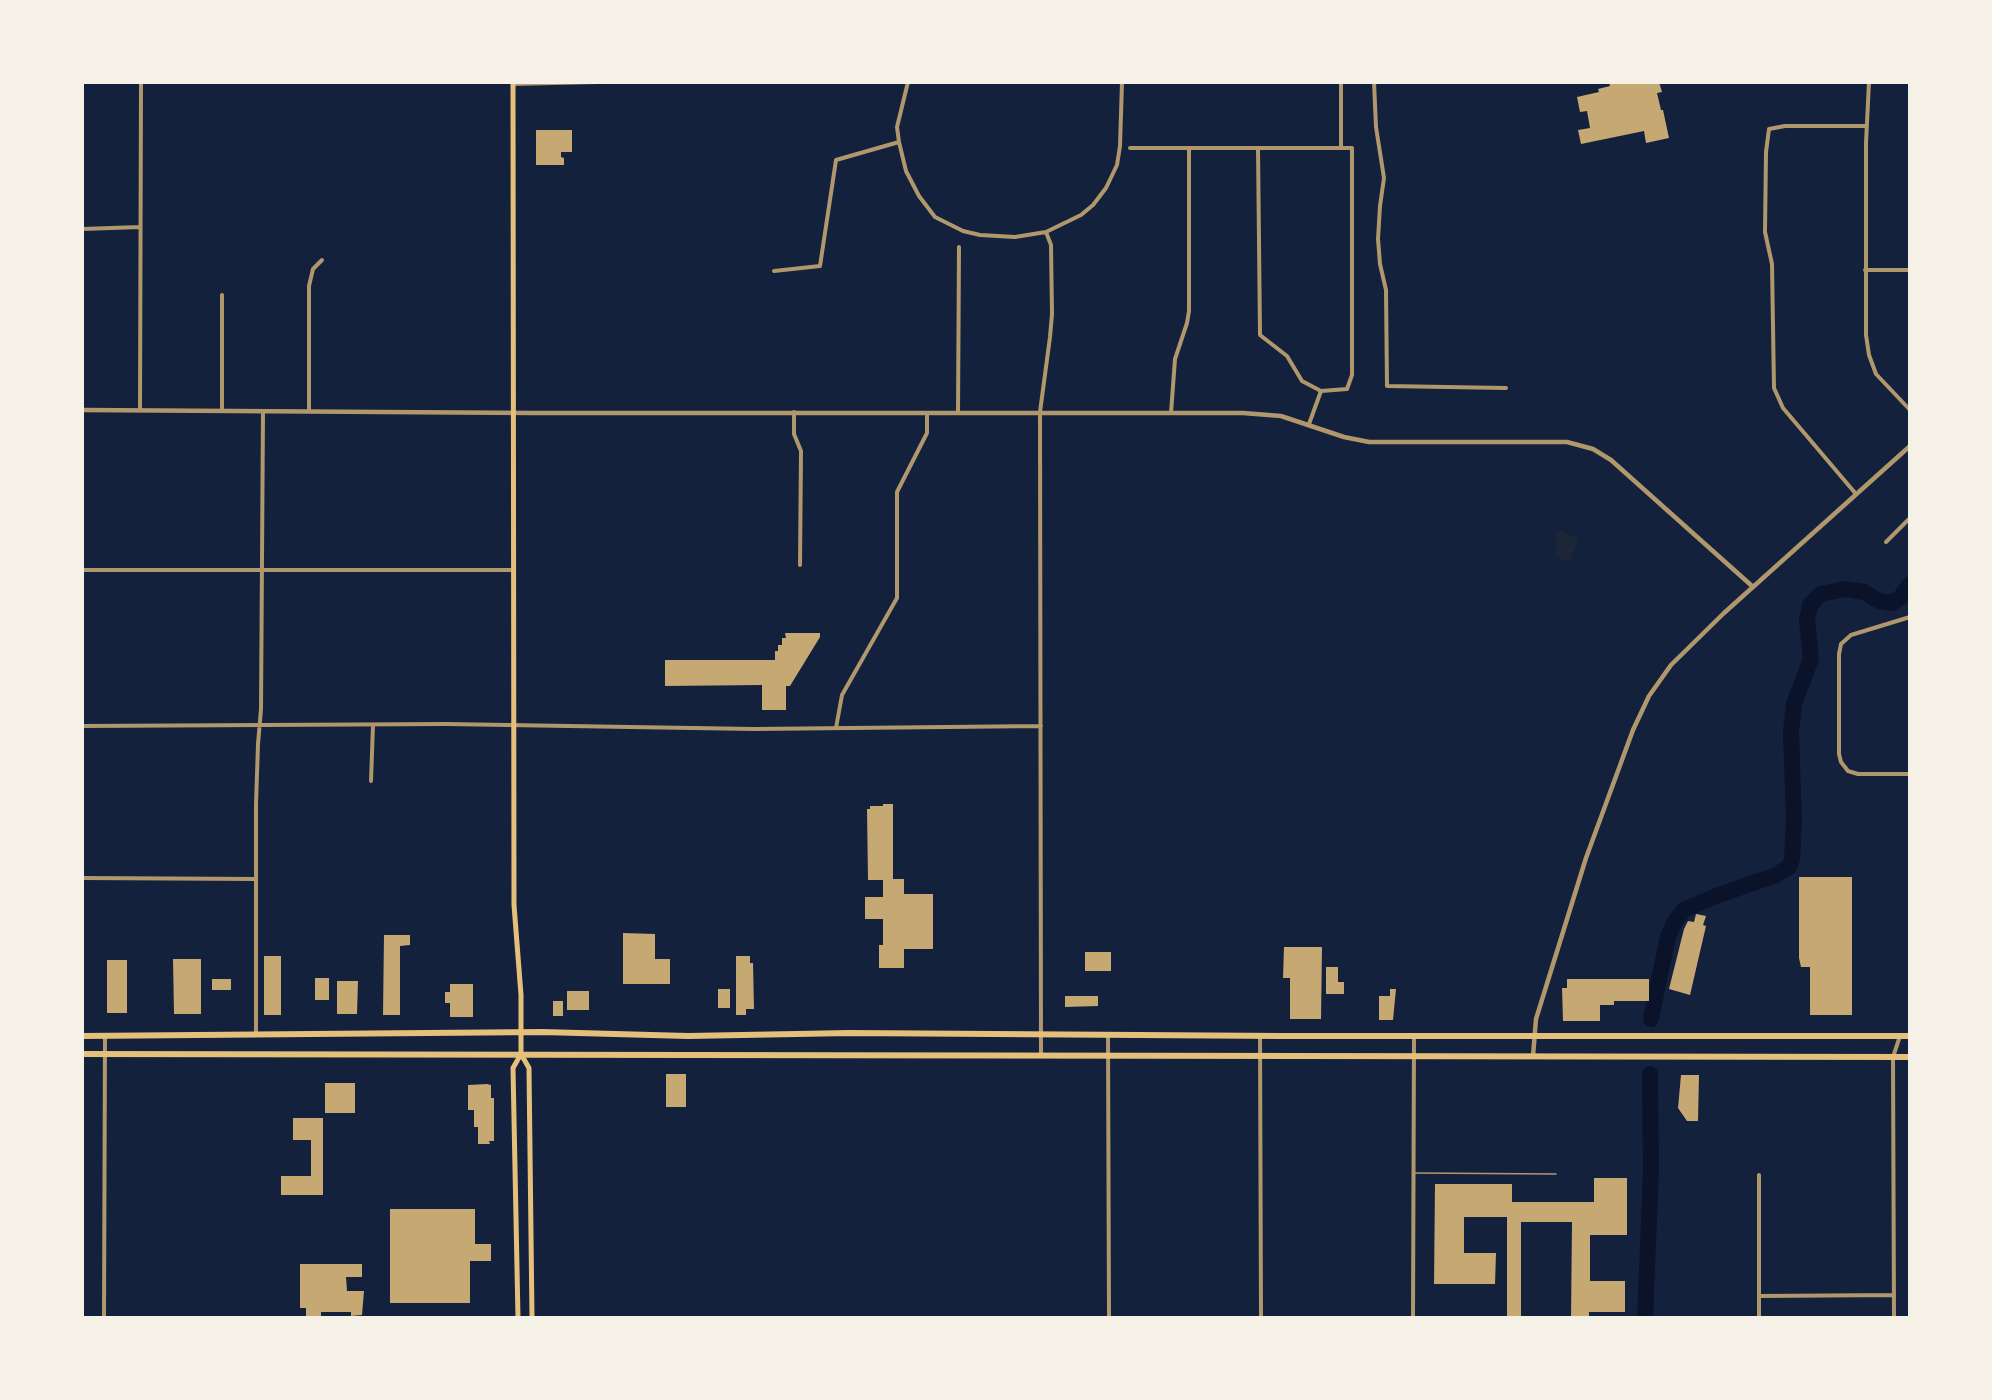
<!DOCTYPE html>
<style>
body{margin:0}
#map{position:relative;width:1992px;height:1400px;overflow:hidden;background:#14213d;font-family:"PT Sans",sans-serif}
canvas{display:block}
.frame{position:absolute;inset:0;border:84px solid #f6f1e7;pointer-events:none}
</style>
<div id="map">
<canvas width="1992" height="1400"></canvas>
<div class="frame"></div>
</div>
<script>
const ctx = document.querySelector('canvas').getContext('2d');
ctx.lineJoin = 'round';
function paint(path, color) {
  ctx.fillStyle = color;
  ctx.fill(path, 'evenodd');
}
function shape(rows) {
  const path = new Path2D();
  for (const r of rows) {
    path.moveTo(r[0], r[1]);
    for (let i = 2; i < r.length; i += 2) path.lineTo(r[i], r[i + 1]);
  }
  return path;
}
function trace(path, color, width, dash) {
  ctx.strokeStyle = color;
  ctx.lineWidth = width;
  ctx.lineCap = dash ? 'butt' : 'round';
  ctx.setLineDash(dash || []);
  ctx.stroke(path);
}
const green = shape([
 [1556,529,1579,538,1570,562,1556,557]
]);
const river = shape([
 [1651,1019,1668,936,1675,921,1684,910,1716,896,1776,875,1789,867,1792,859,1794,821,1791,732,1794,704,1811,659,1807,620,1810,605,1821,594,1845,589,1864,592,1879,601,1892,603,1900,598,1910,584],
 [1645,1318,1651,1171,1650,1074]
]);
const building = shape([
 [1609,82,1659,82,1662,92,1657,93,1661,110,1663,110,1669,138,1646,143,1644,131,1581,144,1578,130,1590,128,1587,111,1580,112,1577,97,1599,92,1598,89,1610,86],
 [536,130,572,130,572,152,561,152,561,157,564,158,564,165,536,165],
 [785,633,820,633,820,637,790,686,786,686,786,710,762,710,762,685,665,686,665,660,775,660,775,651,778,651,778,645,782,645,782,638,786,638],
 [883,804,893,804,893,879,904,879,904,894,933,894,933,949,904,949,904,968,879,968,879,945,883,945,883,919,865,919,865,897,883,897,883,880,868,880,867,809,870,809,870,806,883,806],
 [1799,877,1852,877,1852,1015,1810,1015,1810,967,1801,967,1799,958],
 [1696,914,1706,916,1703,925,1706,926,1690,995,1669,989,1684,929,1688,921,1694,922],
 [623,933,655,934,655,959,670,959,670,984,623,984],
 [384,935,410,935,410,945,400,946,400,1015,383,1015],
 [1284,947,1322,947,1321,1019,1290,1019,1290,978,1283,978],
 [1085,952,1111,952,1111,971,1085,971],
 [264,956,281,956,281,1015,264,1015],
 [736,956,750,956,750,963,753,963,754,1009,746,1009,746,1015,736,1015],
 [173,959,201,959,201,1014,174,1014],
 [107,960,127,960,127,1013,107,1013],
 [1326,967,1338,967,1338,982,1344,982,1344,994,1326,994],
 [315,978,329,978,329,1000,315,1000],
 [212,979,231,979,231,990,212,990],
 [1567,979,1649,979,1649,1001,1614,1001,1614,1005,1600,1005,1600,1021,1563,1021,1562,988,1567,988],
 [337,981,358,981,357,1014,337,1014],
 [450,984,473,984,473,1017,450,1017,450,1003,445,1003,445,992,450,992],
 [718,989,730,989,730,1008,718,1008],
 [1390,989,1396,989,1393,1020,1379,1020,1379,996,1390,996],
 [567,991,589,991,589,1010,567,1010],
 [1065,996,1098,996,1098,1006,1065,1007],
 [553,1001,563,1001,563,1016,553,1016],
 [666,1074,686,1074,686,1107,666,1107],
 [1681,1075,1699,1075,1698,1121,1687,1121,1678,1108],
 [325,1083,355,1083,355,1113,325,1113],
 [487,1084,491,1085,491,1098,494,1098,494,1141,489,1141,490,1144,478,1144,478,1127,474,1127,474,1110,468,1110,468,1085],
 [293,1118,323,1118,323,1195,281,1195,281,1176,311,1176,311,1140,293,1140],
 [1594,1178,1627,1178,1627,1235,1590,1235,1590,1281,1625,1281,1625,1312,1589,1312,1589,1318,1571,1318,1572,1222,1521,1222,1521,1318,1507,1318,1507,1217,1464,1217,1464,1253,1496,1253,1495,1284,1434,1284,1435,1184,1512,1184,1512,1202,1594,1202],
 [390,1209,475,1209,475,1244,491,1244,491,1261,470,1261,470,1303,390,1303],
 [300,1264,362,1264,362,1277,346,1277,347,1291,364,1291,362,1315,351,1316,351,1312,321,1312,321,1318,306,1318,306,1308,300,1308]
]);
const service = shape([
 [1415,1173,1556,1174]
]);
const minor = shape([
 [908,82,897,127,899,142,906,171,919,196,935,217,963,231,980,235,1015,237,1046,232],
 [1341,82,1341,148],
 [1374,82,1376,127,1384,178,1380,206,1378,239,1380,264,1386,290,1387,386,1506,388],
 [1869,82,1866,143,1866,335,1869,355,1876,374,1910,410],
 [513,84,597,82],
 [1130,148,1352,148,1352,375,1347,389,1321,391],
 [1258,148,1260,335,1287,356,1302,381,1321,391,1309,424],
 [82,229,140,227],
 [1865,270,1910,270],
 [774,271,820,266,836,160,899,142],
 [222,295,222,410],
 [140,410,141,82],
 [309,411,309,286,313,269,322,260],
 [794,412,794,434,801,451,800,565],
 [958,413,959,247],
 [1171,413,1175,359,1187,323,1189,311,1189,148],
 [1856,494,1783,408,1774,388,1772,264,1765,232,1766,152,1769,129,1785,126,1866,126],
 [1886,542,1910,518],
 [82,570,514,570],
 [1910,617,1851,635,1841,644,1839,654,1839,754,1841,762,1848,771,1858,774,1910,774],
 [82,726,446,724,754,729,1041,726],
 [836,728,842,695,897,598,897,492,927,433,927,413],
 [371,781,373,725],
 [82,878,256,879],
 [256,1034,256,804,258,744,261,709,263,411],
 [1108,1035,1109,1318],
 [1260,1036,1261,1318],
 [1041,1055,1040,412,1050,337,1052,314,1051,245,1046,232,1081,215,1093,205,1106,188,1117,165,1120,146,1122,82],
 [1759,1175,1759,1318],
 [1759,1296,1894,1295],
 [104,1318,105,1036],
 [1413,1318,1414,1036],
 [1894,1318,1893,1057,1900,1036]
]);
const tertiary = shape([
 [82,410,533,413,1243,413,1281,416,1344,437,1369,442,1567,442,1593,449,1611,460,1752,586],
 [1533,1056,1536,1019,1586,858,1633,730,1649,696,1671,665,1724,613,1910,446]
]);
const secondary = shape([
 [513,82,514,905,521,995,521,1054,529,1068,532,1318],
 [518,1318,513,1068,521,1054]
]);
const primary = shape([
 [82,1036,542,1032,688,1036,850,1033,1282,1036,1910,1036],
 [82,1054,1910,1057]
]);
paint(green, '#1d2539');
trace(river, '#0b132b', 16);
paint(building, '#c6a872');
trace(service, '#b1986c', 1.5);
trace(minor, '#b1986c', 4);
trace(tertiary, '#b1986c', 4.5);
trace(secondary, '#e5c07b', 5);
trace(primary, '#e5c07b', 6);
</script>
